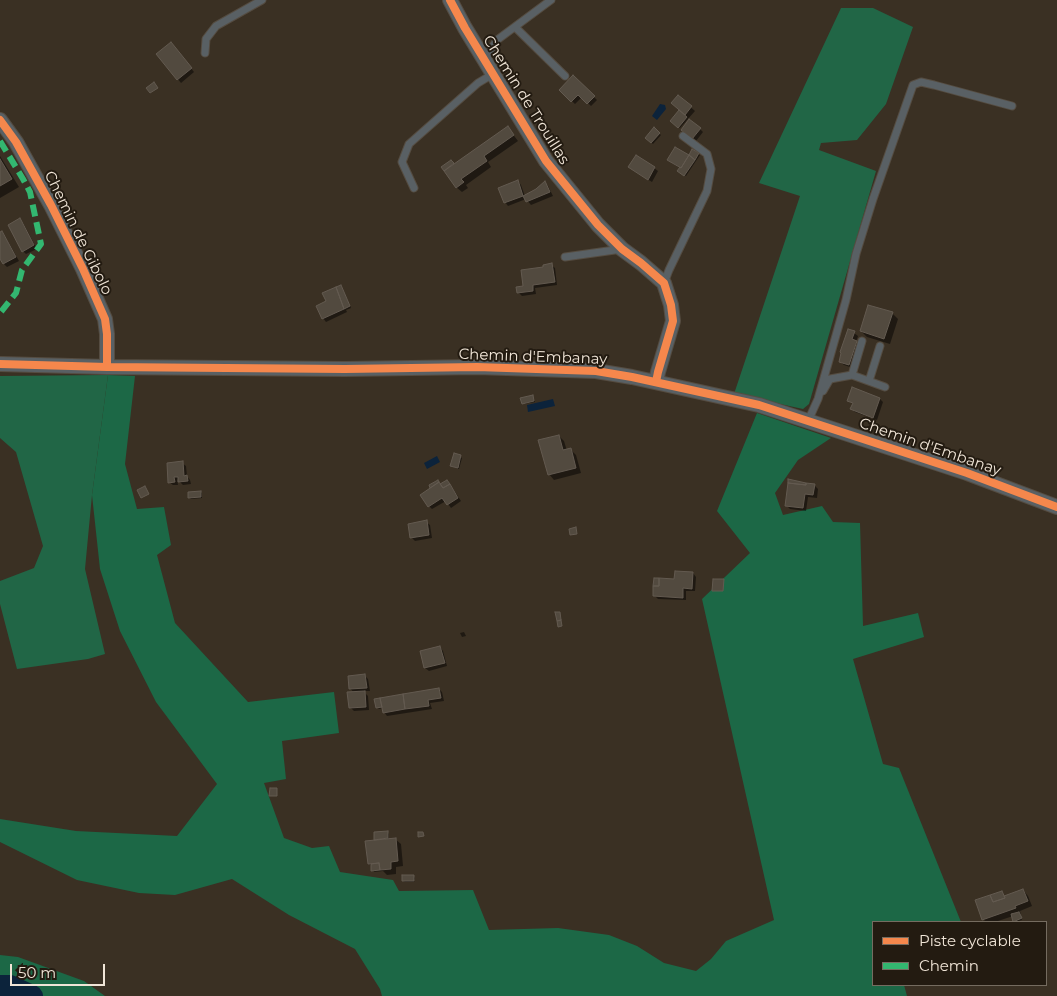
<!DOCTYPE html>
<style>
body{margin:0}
#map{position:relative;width:1057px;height:996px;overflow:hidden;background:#3a3023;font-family:Montserrat,sans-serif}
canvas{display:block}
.legend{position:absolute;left:872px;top:921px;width:175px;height:65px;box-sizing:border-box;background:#231b11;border:1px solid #756c60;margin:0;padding:6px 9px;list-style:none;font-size:15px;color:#f0e5d7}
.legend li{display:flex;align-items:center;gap:10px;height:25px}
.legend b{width:25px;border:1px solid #756c60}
.scale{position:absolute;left:10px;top:964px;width:95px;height:22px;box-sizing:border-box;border:2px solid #f0e5d7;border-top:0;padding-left:6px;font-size:15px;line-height:18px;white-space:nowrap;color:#f0e5d7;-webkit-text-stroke:4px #231b11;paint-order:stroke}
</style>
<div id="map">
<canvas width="1057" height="996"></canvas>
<ul class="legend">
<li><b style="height:6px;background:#f5874c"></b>Piste cyclable</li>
<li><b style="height:6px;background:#33b770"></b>Chemin</li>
</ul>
<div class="scale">50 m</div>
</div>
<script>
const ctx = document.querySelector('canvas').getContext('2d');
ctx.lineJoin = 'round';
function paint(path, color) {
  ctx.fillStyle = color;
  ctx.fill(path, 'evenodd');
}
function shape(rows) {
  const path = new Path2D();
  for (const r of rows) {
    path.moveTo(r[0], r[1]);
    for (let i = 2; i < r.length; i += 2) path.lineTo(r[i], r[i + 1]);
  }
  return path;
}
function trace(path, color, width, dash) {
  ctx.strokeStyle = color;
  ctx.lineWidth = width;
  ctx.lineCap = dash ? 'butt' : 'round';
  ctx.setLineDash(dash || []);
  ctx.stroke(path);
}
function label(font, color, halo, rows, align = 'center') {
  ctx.font = font + ' Montserrat,sans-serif';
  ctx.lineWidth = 4;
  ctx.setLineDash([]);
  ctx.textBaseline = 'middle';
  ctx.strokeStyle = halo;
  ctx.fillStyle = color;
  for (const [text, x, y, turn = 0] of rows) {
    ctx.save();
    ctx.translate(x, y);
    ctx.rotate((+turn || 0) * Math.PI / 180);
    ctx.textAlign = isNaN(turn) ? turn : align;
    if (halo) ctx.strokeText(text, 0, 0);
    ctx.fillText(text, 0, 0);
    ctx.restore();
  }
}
const green = shape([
 [841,8,873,8,913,27,886,104,857,140,821,143,819,150,876,171,809,404,803,409,734,394,800,196,759,183],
 [108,375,92,495,85,569,105,654,88,659,17,669,0,604,0,581,34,568,43,546,16,452,0,438,0,376]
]);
const forest = shape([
 [108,375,135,376,125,464,137,509,164,507,171,545,157,555,175,623,248,702,334,692,339,733,282,741,286,779,264,783,284,838,312,848,329,846,340,872,393,880,399,891,473,890,489,930,558,928,609,935,637,946,664,963,696,971,711,959,726,941,774,920,702,599,750,553,717,511,757,413,831,438,798,460,775,493,783,515,822,506,833,522,860,523,863,626,918,613,924,637,853,659,883,764,899,768,961,922,873,922,873,985,904,985,907,996,382,996,380,989,355,949,289,915,232,879,175,895,139,893,77,880,0,842,0,819,76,831,177,836,217,784,156,702,120,631,100,569,92,495],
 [0,955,18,957,84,981,105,996,41,996,10,981,0,981]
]);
const water = shape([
 [660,104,665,105,666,109,657,120,652,116],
 [553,399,555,406,528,412,527,405],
 [437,456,440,462,427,469,424,463]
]);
const shadow = shape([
 [174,47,194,72,181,83,158,54],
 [573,77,597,100,591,106,582,97,575,104,561,90],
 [678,96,695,111,680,128,672,121,681,110],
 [508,128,518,141,488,162,491,167,466,185,468,188,462,192,456,187,443,168,451,161,454,165],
 [654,129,661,135,653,144,647,138],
 [700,129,703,132,696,141,686,133],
 [698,154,700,155,686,176,680,172,680,168,672,163],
 [0,156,19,187,0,198],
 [654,168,658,171,652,182,633,170],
 [518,181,521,185,525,196,536,190,545,183,548,186,553,196,531,205,526,199,508,206,505,202],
 [20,220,23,223,37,249,26,254,23,251],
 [2,232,5,236,19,261,7,267,4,264,0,256,0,233],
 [551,265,555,268,557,285,535,288,536,294,522,296,518,292,545,268],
 [341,286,351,308,346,310,347,312,326,322,323,318,328,302],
 [892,313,898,319,890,344,867,337,861,331],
 [854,333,858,336,856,342,860,346,853,368,844,365,840,362],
 [853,389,880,399,883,402,877,420,855,412,852,409,853,404,848,400],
 [532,396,535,402,524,404,523,403],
 [559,436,564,441,567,451,571,450,576,455,581,473,554,480,549,474],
 [455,454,462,458,459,469,452,466],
 [182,463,186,466,187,476,190,480,191,484,183,485,177,479,178,485,173,485,169,482],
 [437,482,440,485,451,486,461,501,451,508,446,501,432,509,429,506,432,488,431,486],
 [814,485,818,489,817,498,808,497,806,511,790,509,786,505],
 [200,492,202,493,202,498,191,499,190,498],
 [426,522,430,525,432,538,415,541,411,537],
 [693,573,696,577,695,591,686,591,686,600,658,599,654,595],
 [464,632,466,636,462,637,460,633],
 [440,647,443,651,447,666,429,671,425,668],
 [365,676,368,679,370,691,363,691,368,696,369,710,354,711,350,707,354,693,350,688],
 [439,689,442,692,444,701,430,703,432,709,387,716,384,712,383,708,379,709,377,707],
 [387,832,389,834,389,839,395,839,401,844,403,866,396,867,396,874,387,875,383,871,374,872,372,867,369,863,376,841,375,833],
 [413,876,415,878,414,882,405,882,403,881],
 [1023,890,1028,896,1032,906,1020,911,1022,920,1015,922,1013,916,995,922,986,922,983,919,1004,897]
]);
const river = shape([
 [0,986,10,986,32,996]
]);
const building = shape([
 [171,42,192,68,177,80,156,54,171,42],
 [573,75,595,96,587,104,578,95,571,102,559,90,573,75],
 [154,82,158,88,150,93,146,88,154,82],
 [678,95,692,106,685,115,671,103,678,95],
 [679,110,687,117,678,128,670,121,679,110],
 [689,119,701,128,692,139,681,130,689,119],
 [508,126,514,135,484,156,487,161,461,179,464,182,456,188,444,171,508,126],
 [654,127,660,133,651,143,645,138,654,127],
 [675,147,689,155,681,168,667,160,675,147],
 [692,149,699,153,695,160,689,155,692,149],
 [636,155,655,167,648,180,628,167,636,155],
 [689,155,695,160,684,176,677,171,680,167,681,168,689,155],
 [0,159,12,179,0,186,0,159],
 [451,160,454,163,444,171,441,167,451,160],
 [518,180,523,196,504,203,498,188,518,180],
 [545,181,550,192,526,202,523,196,536,189,545,181],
 [20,218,34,245,22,252,8,225,20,218],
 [2,231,16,257,3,264,0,259,0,232,2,231],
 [552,263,555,282,533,285,533,291,517,293,516,287,523,286,521,270,543,267,543,265,552,263],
 [341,285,350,306,344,309,336,287,341,285],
 [336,287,344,309,322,319,316,306,326,301,322,293,336,287],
 [868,305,893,312,884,339,860,331,868,305],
 [848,329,855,331,852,339,857,341,849,365,839,362,841,353,840,352,848,329],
 [852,387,880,398,873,418,850,409,853,403,847,401,852,387],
 [533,395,534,401,522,404,520,398,533,395],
 [559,435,563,450,571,448,576,468,548,475,538,440,559,435],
 [454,453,461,455,458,468,450,466,454,453],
 [183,461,184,476,187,475,188,481,178,482,178,477,174,477,175,482,168,483,167,463,183,461],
 [788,479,806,483,806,485,788,483,788,479],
 [438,480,439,482,430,488,429,485,438,480],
 [447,480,450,484,443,488,440,484,447,480],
 [439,482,443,488,450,484,458,498,447,505,442,498,428,507,420,495,439,482],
 [788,483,806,485,806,483,815,484,813,495,805,494,803,508,785,506,788,483],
 [145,486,149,494,141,498,137,490,145,486],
 [201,491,201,497,188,498,188,492,201,491],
 [427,520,429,535,410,538,408,524,427,520],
 [576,527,577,534,570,535,569,529,576,527],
 [675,571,693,572,692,589,683,588,683,598,653,596,653,586,659,586,659,578,674,579,675,571],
 [654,578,659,578,659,586,653,586,654,578],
 [713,579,724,579,723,591,712,591,713,579],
 [555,612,560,612,561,620,557,621,555,612],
 [561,620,562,626,558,627,557,621,561,620],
 [440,646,445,663,424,668,420,651,440,646],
 [365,674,367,688,349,689,348,676,365,674],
 [439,688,441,698,428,700,429,706,405,709,403,694,439,688],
 [365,691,366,707,349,708,347,692,365,691],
 [403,694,405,709,383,713,380,698,403,694],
 [380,698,382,707,376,708,374,699,380,698],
 [270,788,277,788,277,796,269,796,270,788],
 [388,831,388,838,374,840,374,832,388,831],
 [418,832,423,832,424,836,418,837,418,832],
 [396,838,398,861,391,862,391,869,380,870,379,863,368,864,365,841,396,838],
 [379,863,380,870,371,871,371,864,379,863],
 [402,875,414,875,414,881,402,881,402,875],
 [1023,889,1028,901,1015,906,1016,908,982,920,975,900,990,895,993,902,1005,898,1004,896,1023,889],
 [1002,891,1005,898,993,902,990,895,1002,891],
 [1019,912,1022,918,1013,922,1011,914,1019,912]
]);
const service = shape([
 [515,27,565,76],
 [205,53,206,39,216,26,262,0],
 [484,60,497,40,551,0],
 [414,188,402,162,409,144,478,83,493,74],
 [565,257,622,249],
 [664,283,669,270,707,191,711,169,707,154,683,136],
 [852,375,862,341],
 [869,381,880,346],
 [823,391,830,379,852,375,885,387],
 [808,421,818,399,846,300,856,254,873,199,913,85,921,82,934,85,1012,106]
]);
const minor = shape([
 [450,0,465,28,546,161,598,225,622,249,641,263,664,283,671,305,673,321,658,372,656,382],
 [0,120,16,142,51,205,83,269,105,319,107,334,107,367],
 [0,364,107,367,345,369,477,367,596,371,632,377,759,405,967,473,1057,507]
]);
const quiet = shape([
 [0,141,23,179,30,192,41,244,22,270,16,293,0,313]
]);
const cycleway = shape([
 [450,0,465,28,546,161,598,225,622,249,641,263,664,283,671,305,673,321,658,372,656,382],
 [0,120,16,142,51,205,83,269,105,319,107,334,107,367],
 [0,364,107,367,345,369,477,367,596,371,632,377,759,405,967,473,1057,507]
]);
const streetNames = [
 ["Chemin de Trouillas",526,100,58],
 ["Chemin de Gibolo",78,233,64],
 ["Chemin d'Embanay",533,357,2],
 ["Chemin d'Embanay",930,447,19]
];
paint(green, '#216646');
paint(forest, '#1c6846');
paint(water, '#0c233b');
paint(shadow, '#0007');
trace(river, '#0c233b', 22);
paint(building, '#524a3f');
trace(building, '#635a50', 1);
trace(service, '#554c41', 9);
trace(minor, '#554c41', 16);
trace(service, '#596064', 7);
trace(minor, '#596064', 14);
trace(quiet, '#33b770', 6, [12, 6]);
trace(cycleway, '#f5874c', 8);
label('15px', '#f0e5d7', '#231b11', streetNames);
</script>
